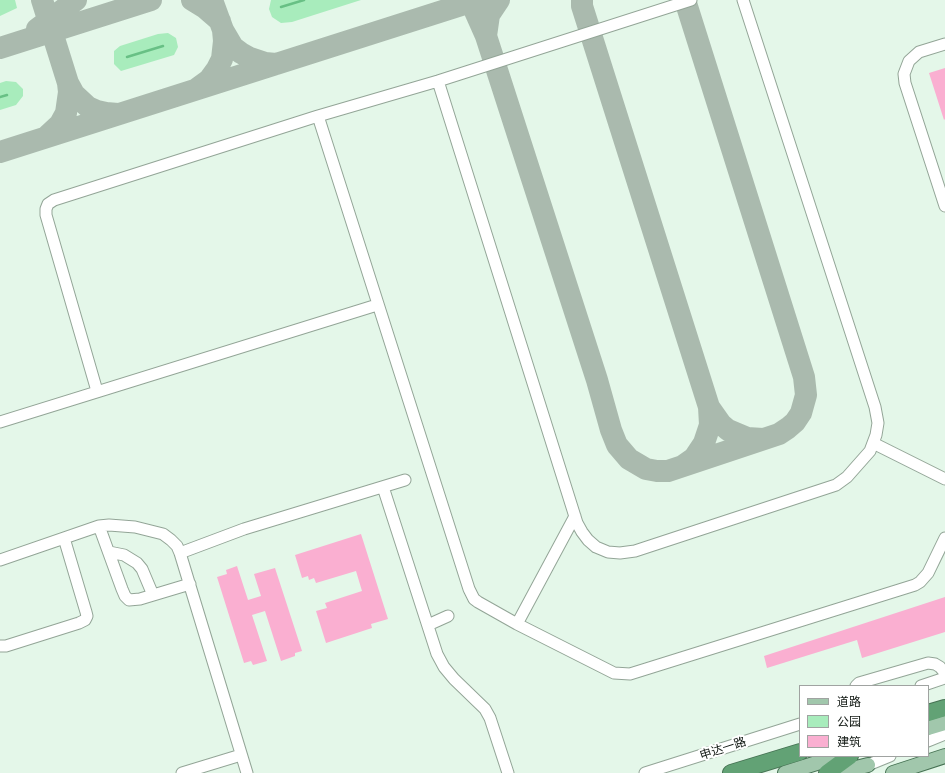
<!DOCTYPE html>
<meta charset="utf-8">
<style>
body{margin:0}
#map{position:relative;width:945px;height:773px;overflow:hidden;background:#e4f7e9;font-family:"Noto Sans","Noto Sans SC",sans-serif}
canvas{display:block}
.legend{position:absolute;left:799px;top:685px;width:130px;height:72px;box-sizing:border-box;background:#fff;border:1px solid #a0a3a1;margin:0;padding:5px 7px;list-style:none;font-size:12px;color:#111813}
.legend li{display:flex;align-items:center;gap:8px;height:20px}
.legend b{width:20px;border:1px solid #a0a3a1}
</style>
<div id="map">
<canvas width="945" height="773"></canvas>
<ul class="legend">
<li><b style="height:5px;background:#a1c7ac"></b>道路</li>
<li><b style="height:11px;background:#a8ecbc"></b>公园</li>
<li><b style="height:11px;background:#faafd1"></b>建筑</li>
</ul>
</div>
<script>
const ctx = document.querySelector('canvas').getContext('2d');
ctx.lineJoin = 'round';
function paint(path, color) {
  ctx.fillStyle = color;
  ctx.fill(path, 'evenodd');
}
function shape(rows) {
  const path = new Path2D();
  for (const r of rows) {
    path.moveTo(r[0], r[1]);
    for (let i = 2; i < r.length; i += 2) path.lineTo(r[i], r[i + 1]);
  }
  return path;
}
function trace(path, color, width, dash) {
  ctx.strokeStyle = color;
  ctx.lineWidth = width;
  ctx.lineCap = dash ? 'butt' : 'round';
  ctx.setLineDash(dash || []);
  ctx.stroke(path);
}
function label(font, color, halo, rows, align = 'center') {
  ctx.font = font + ' "Noto Sans","Noto Sans SC",sans-serif';
  ctx.lineWidth = 4;
  ctx.setLineDash([]);
  ctx.textBaseline = 'middle';
  ctx.strokeStyle = halo;
  ctx.fillStyle = color;
  for (const [text, x, y, turn = 0] of rows) {
    ctx.save();
    ctx.translate(x, y);
    ctx.rotate((+turn || 0) * Math.PI / 180);
    ctx.textAlign = isNaN(turn) ? turn : align;
    if (halo) ctx.strokeText(text, 0, 0);
    ctx.fillText(text, 0, 0);
    ctx.restore();
  }
}
const green = shape([
 [0,0,15,0,17,8,0,16],
 [271,0,361,0,292,22,281,23,272,17,269,9],
 [168,33,176,38,178,47,174,55,121,71,114,64,114,51,120,46,158,34],
 [6,81,16,82,23,89,23,96,16,105,0,110,0,83]
]);
const stream = shape([
 [281,7,304,0],
 [127,57,163,46],
 [0,97,7,95]
]);
const taxiway = shape([
 [42,0,68,83,69,92,66,113,60,124,46,137],
 [192,0,205,8,220,21],
 [212,0,223,30,233,47,241,53,250,58,265,63,276,64],
 [470,0,486,36,597,380,611,430,617,445,629,459,646,469,657,471,668,471,779,434,788,428,795,422,801,413,806,395,804,377,685,0],
 [582,0,582,6,709,407,710,425,704,443,694,458,684,465],
 [37,29,76,0],
 [486,36,489,15,499,0],
 [0,48,151,0],
 [68,83,74,94,88,107,97,111,106,113,118,114],
 [198,88,209,80,217,69,222,59,224,41,223,30],
 [0,152,477,0],
 [709,407,721,424,728,430,747,438,763,439]
]);
const building = shape([
 [945,68,945,119,944,120,929,73],
 [361,534,388,619,371,624,372,628,326,643,316,611,327,608,325,603,362,591,356,571,316,583,314,578,309,580,308,576,302,578,295,555],
 [237,566,248,600,261,596,254,574,275,568,302,651,295,653,295,656,281,661,265,611,252,615,267,661,253,665,251,661,244,663,217,577,227,574,226,570],
 [945,597,945,632,862,658,857,640,767,668,764,656]
]);
const minor = shape([
 [945,44,919,52,909,61,904,74,905,83,945,206],
 [438,81,577,523,582,532,588,540,596,547,608,552,620,553,635,551,836,485,847,477,870,451,876,435,878,423,875,407,743,0],
 [318,116,469,589,474,599,478,602,517,624,614,673,630,674,915,585,920,582,928,573,945,538],
 [97,391,46,215,46,209,48,204,54,200,318,116,438,81,691,0],
 [0,422,377,305],
 [873,443,945,479],
 [383,487,437,654,444,667,454,679,485,709,490,718,508,773],
 [99,526,122,589,125,596,129,600,140,599,190,584],
 [109,552,124,555,137,563,142,569,153,595],
 [0,560,99,526,109,525,135,527,163,534,171,540,177,546,180,553],
 [517,624,575,516],
 [428,625,448,616],
 [0,646,6,646,79,623,85,620,87,616,86,612,64,538],
 [856,686,859,683,928,663,935,664,940,667,945,673],
 [921,686,945,678],
 [928,741,945,734],
 [868,765,890,756],
 [182,773,241,755],
 [247,773,180,553,244,529,405,480],
 [645,773,800,724]
]);
const major = shape([
 [928,728,945,723],
 [785,773,839,756],
 [836,773,868,765],
 [893,773,945,756]
]);
const highway = shape([
 [928,713,945,708],
 [731,773,800,752],
 [827,773,850,756]
]);
const streetNames = [
 ["申达一路",723,749,-18]
];
paint(green, '#a8ecbc');
trace(stream, '#68c085', 2.5);
trace(taxiway, '#aabaae', 22);
paint(building, '#faafd1');
trace(minor, '#93a597', 13);
trace(major, '#467253', 16);
trace(highway, '#467253', 18);
trace(minor, '#fff', 11);
trace(major, '#a1c7ac', 14);
trace(highway, '#62a275', 16);
label('12px', '#111813', '#fff', streetNames);
</script>
